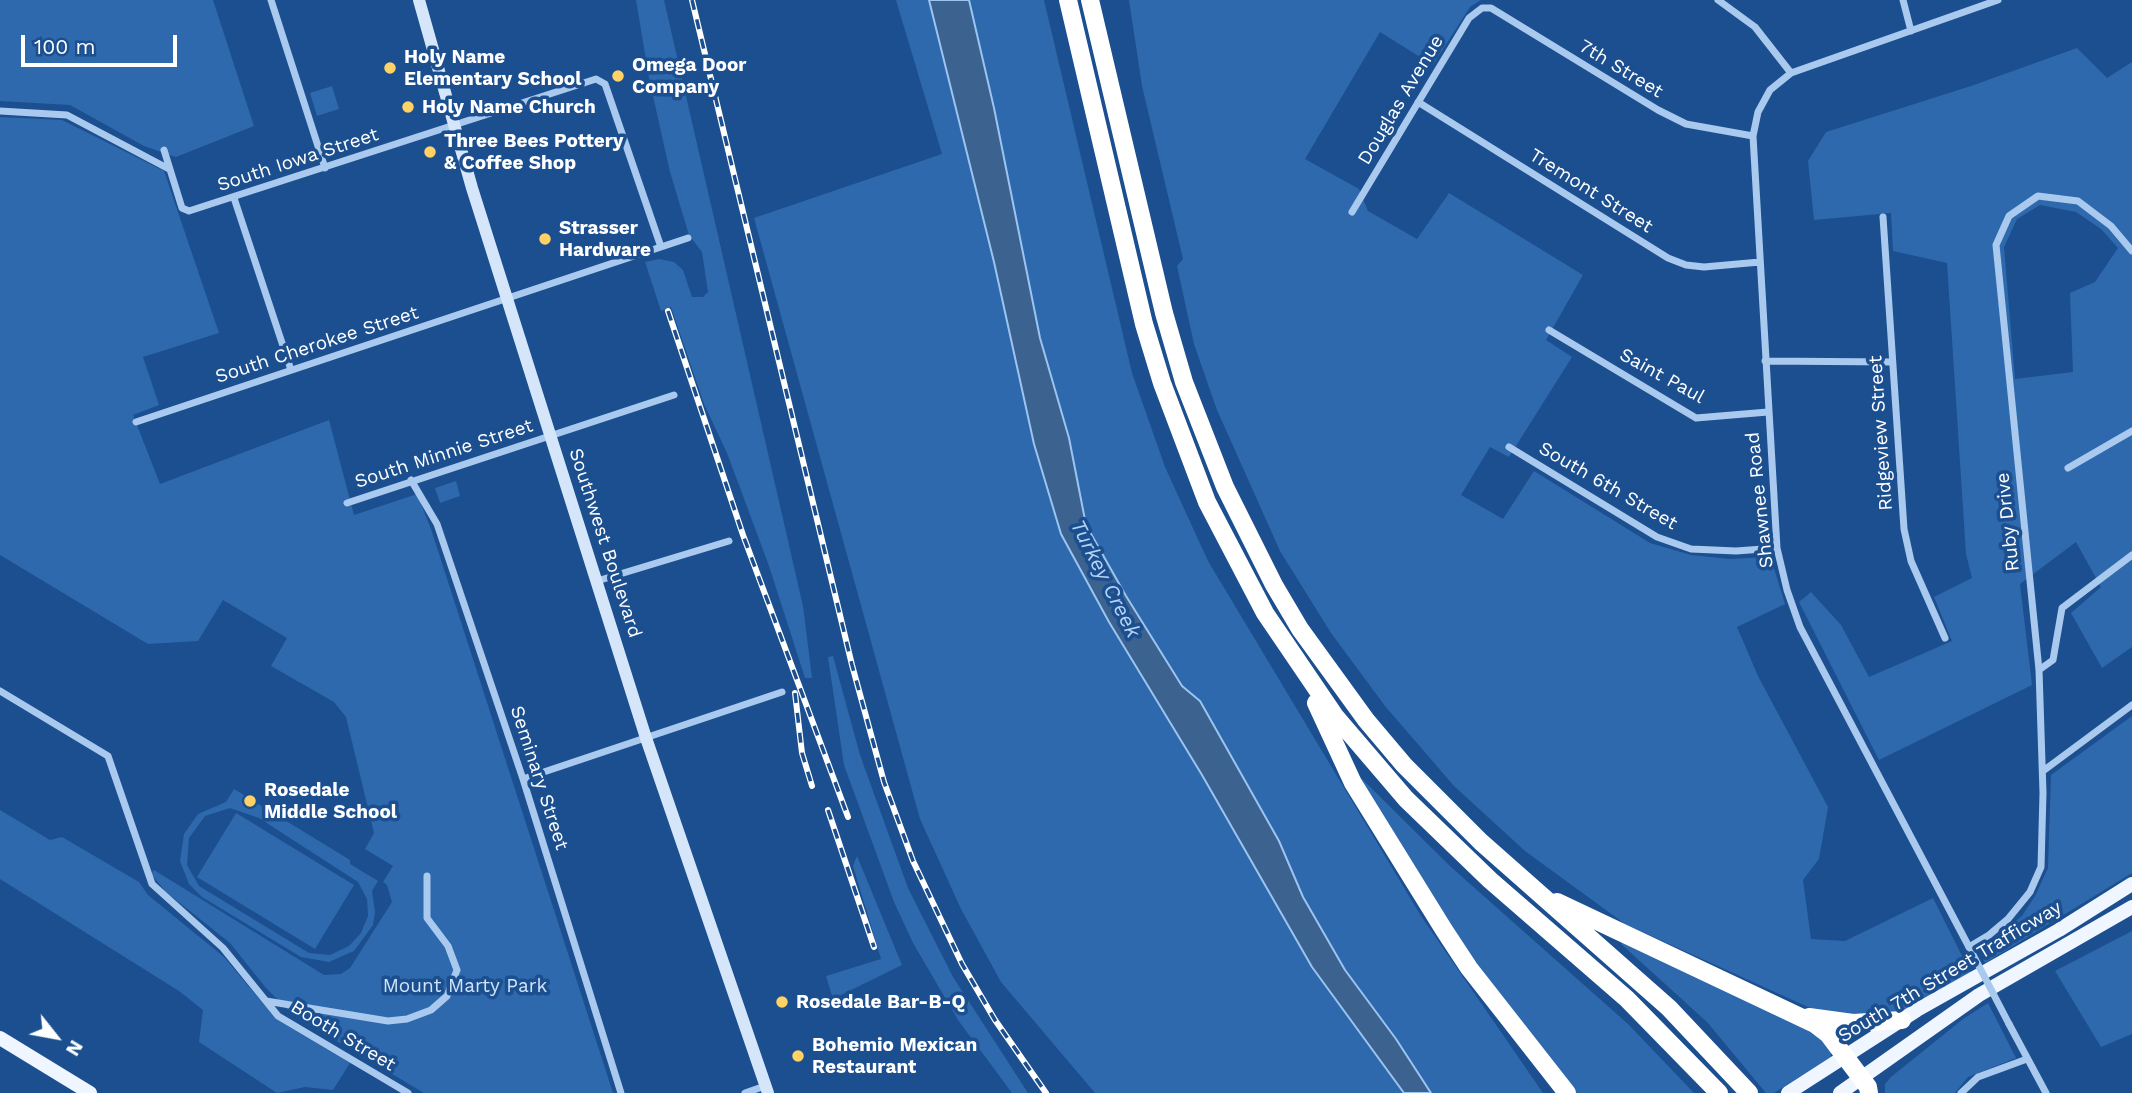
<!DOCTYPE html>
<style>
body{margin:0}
#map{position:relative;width:2132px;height:1093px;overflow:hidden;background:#1b4f8f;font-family:"Work Sans",sans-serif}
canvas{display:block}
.north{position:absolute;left:21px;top:1002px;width:70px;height:70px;-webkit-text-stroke:5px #1b4f8f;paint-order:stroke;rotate:121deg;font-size:19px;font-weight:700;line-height:28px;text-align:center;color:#fff}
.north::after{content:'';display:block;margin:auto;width:24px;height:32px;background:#fff;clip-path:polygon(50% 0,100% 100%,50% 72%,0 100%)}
.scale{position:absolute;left:21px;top:35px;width:156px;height:32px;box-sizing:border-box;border:4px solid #fff;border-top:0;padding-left:9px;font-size:21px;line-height:24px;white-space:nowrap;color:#fff;-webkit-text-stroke:5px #1b4f8f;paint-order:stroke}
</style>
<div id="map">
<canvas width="2132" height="1093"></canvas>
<div class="north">N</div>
<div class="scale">100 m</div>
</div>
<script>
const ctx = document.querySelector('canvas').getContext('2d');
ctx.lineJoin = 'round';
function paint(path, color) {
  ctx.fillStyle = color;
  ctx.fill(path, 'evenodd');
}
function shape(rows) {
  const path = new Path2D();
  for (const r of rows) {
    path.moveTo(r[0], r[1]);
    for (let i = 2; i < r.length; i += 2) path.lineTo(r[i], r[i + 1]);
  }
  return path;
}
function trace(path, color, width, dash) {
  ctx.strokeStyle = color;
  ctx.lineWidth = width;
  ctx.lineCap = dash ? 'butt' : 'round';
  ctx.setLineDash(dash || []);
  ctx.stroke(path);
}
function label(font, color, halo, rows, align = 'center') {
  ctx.font = font + ' "Work Sans",sans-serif';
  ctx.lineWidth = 7;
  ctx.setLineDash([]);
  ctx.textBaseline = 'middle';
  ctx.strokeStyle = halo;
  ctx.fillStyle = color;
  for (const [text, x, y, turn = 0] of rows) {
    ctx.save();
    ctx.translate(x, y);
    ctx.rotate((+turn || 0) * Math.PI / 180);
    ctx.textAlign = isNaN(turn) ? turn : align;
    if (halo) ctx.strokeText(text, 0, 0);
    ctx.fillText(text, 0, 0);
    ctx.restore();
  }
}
const green = shape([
 [0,0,213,0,254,126,176,157,144,146,70,105,0,101],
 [636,0,664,0,803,606,812,678,805,678,769,566,727,453,704,404,671,307,661,311,645,262,659,259,674,262,683,270,692,297,703,297,708,292,702,252,689,235,670,172,649,78],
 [896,0,929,0,994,262,1034,444,1061,534,1109,622,1202,775,1312,967,1404,1093,1095,1093,1001,982,961,909,920,819,754,218,942,154],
 [969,0,1044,0,1132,373,1165,467,1208,561,1421,916,1543,1093,1431,1093,1396,1039,1345,970,1303,897,1279,841,1200,701,1182,686,1126,596,1086,525,1069,438,1040,338,994,108],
 [1129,0,1481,0,1470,7,1433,65,1380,32,1305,159,1359,189,1368,211,1417,239,1449,193,1583,275,1546,340,1572,357,1509,457,1490,447,1461,495,1503,519,1534,471,1650,543,1691,555,1730,559,1765,557,1772,562,1785,604,1737,627,1758,676,1828,807,1819,859,1803,880,1811,939,1845,941,1933,898,1971,974,1896,1014,1881,1018,1819,1012,1625,924,1525,851,1454,786,1385,706,1331,633,1280,551,1217,410,1194,344,1177,266,1183,259,1142,86],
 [2077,48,2107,78,2132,62,2132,647,2102,668,2071,613,2101,587,2076,542,2020,584,2032,685,1879,760,1799,602,1811,592,1841,625,1869,677,1952,641,1934,597,1972,578,1966,554,1947,263,1893,251,1891,213,1814,220,1808,161,1826,132,1971,86],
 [2040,205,2076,212,2101,229,2118,248,2095,282,2070,293,2073,372,2015,379,2004,247,2017,219],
 [332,86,339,109,317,116,310,93],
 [0,117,62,120,164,171,219,333,143,357,159,405,133,415,160,484,329,420,354,515,417,494,431,529,613,1093,424,1093,293,1015,266,988,230,943,166,892,151,874,154,870,324,975,341,974,350,968,392,902,387,885,383,882,393,866,365,849,374,833,346,717,334,702,271,666,287,638,223,600,198,641,148,644,0,555],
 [456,481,460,496,440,503,435,488],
 [833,656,860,755,908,888,953,977,1028,1093,1012,1093,958,1020,913,943,894,902,844,765,828,657],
 [2132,716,2132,873,1985,963,1979,950,2022,916,2035,896,2048,868,2051,775],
 [1360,777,1451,867,1628,1024,1694,1093,1573,1093,1489,986,1358,780],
 [234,789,350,860,350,864,378,881,372,891,375,912,373,925,354,951,329,962,301,957,202,897,189,884,180,861,184,834,198,814,226,802],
 [230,808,259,818,358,882,367,899,368,916,361,933,349,946,330,955,309,953,199,886,187,865,189,838,205,816],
 [0,810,50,840,62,837,139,882,148,895,224,957,276,1019,350,1063,333,1090,305,1087,277,1093,199,1042,203,1010,179,991,0,879],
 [236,813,354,885,315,949,197,877],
 [857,856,902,965,833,999,826,976,881,959,853,866],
 [2132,931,2132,1034,2101,1047,2055,971],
 [1623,940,1819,1034,1831,1050,1831,1057,1774,1093,1766,1093,1707,1022,1621,944],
 [1988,1003,2016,1058,1968,1077,1955,1093,1885,1093,1885,1084,1891,1077,1963,1019]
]);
const water = shape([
 [929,0,969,0,994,108,1040,338,1069,438,1086,525,1126,596,1182,686,1200,701,1279,841,1303,897,1345,970,1396,1039,1431,1093,1404,1093,1312,967,1202,775,1109,622,1061,534,1034,444,994,262,929,0]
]);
const minor = shape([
 [271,0,325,168],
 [1718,0,1755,27,1791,73],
 [1903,0,1911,31],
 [1998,0,1791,73,1770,90,1758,112,1753,136,1777,548,1787,590,1800,627,1969,947,1989,935,2008,919,2030,892,2041,867,2043,793,2039,670,1996,245,2009,216,2038,196,2078,201,2111,226,2132,251],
 [1418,102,1668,258,1686,265,1704,267,1760,262],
 [0,111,67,115,169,169],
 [164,150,182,208,189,211,596,79,605,84,661,247],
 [234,198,291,370],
 [1352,212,1469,18,1482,8,1491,8,1658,110,1686,124,1753,136],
 [1883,217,1904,529,1911,561,1945,638],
 [1549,330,1696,418,1768,412],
 [1765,361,1892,362],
 [136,422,688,238],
 [1509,447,1657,537,1691,549,1736,551,1777,548],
 [2068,468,2132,431],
 [411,480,437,524,523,779,621,1093],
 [347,503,674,395],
 [597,581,729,541],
 [2039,670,2053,660,2062,608,2132,555],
 [0,691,108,756,152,884,223,948,278,1016,408,1093],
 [2043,771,2132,705],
 [523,779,782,692],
 [266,1001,388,1021,407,1019,431,1010,447,996,457,970,448,946,427,918,427,876],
 [2009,1024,2046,1093],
 [745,1093,765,1086],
 [1961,1093,1978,1077,2027,1059]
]);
const secondary = shape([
 [419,0,472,188,646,738,768,1093]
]);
const primary = shape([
 [0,1038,90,1093],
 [1788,1093,1917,1010,2059,930,2132,884],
 [1840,1093,1979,995,2132,907]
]);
const motorway = shape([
 [1068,0,1144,324,1162,383,1207,502,1265,613,1335,716,1406,799,1490,880,1627,999,1719,1093],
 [1090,0,1164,313,1184,382,1225,487,1274,585,1300,629,1366,720,1404,765,1481,842,1669,1008,1749,1093],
 [1316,703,1353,783,1444,930,1469,968,1567,1093],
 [1557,902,1815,1024,1828,1034,1868,1087,1869,1093],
 [1809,1017,1853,1023,1902,1020]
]);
const rail = shape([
 [692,0,852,665,884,782,913,861,962,964,995,1020,1046,1093],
 [668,311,743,535,848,817],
 [795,693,802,753,812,786],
 [828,810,874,947]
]);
const minorBridge = shape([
 [1969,947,2009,1024]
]);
const markers = [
 [390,68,7,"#ffd166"],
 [618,76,7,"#ffd166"],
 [408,107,7,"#ffd166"],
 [430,152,7,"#ffd166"],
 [545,239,7,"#ffd166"],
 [250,801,7,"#ffd166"],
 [782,1002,7,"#ffd166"],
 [798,1056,7,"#ffd166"]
];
const poiNames = [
 ["Holy Name",404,57],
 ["Elementary School",404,79],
 ["Omega Door",632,65],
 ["Company",632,87],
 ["Holy Name Church",422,107],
 ["Three Bees Pottery",444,141],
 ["& Coffee Shop",444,163],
 ["Strasser",559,228],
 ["Hardware",559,250],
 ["Rosedale",264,790],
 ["Middle School",264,812],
 ["Rosedale Bar-B-Q",796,1002],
 ["Bohemio Mexican",812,1045],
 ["Restaurant",812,1067]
];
const streetNames = [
 ["7th Street",1621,69,31],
 ["Douglas Avenue",1401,100,-59],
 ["South Iowa Street",298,160,-18],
 ["Tremont Street",1591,191,32],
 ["South Cherokee Street",317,345,-18],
 ["Saint Paul",1662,376,29],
 ["Ridgeview Street",1881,433,-94],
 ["South Minnie Street",444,454,-18],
 ["South 6th Street",1608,486,30],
 ["Shawnee Road",1760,500,-96],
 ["Ruby Drive",2008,522,-96],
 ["Southwest Boulevard",605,543,72],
 ["Seminary Street",539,778,72],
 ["South 7th Street Trafficway",1950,972,-31],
 ["Booth Street",343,1036,31]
];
const parkNames = [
 ["Mount Marty Park",465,986]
];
const waterNames = [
 ["Turkey Creek",1105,579,63]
];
paint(green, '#2e69ad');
paint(water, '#3c6290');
trace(water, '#9cc4f0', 2);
trace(minor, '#a9c9ee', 7);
trace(secondary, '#d6e6fa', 12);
trace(primary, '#f0f6ff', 14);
trace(motorway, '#fff', 18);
trace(rail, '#fff', 6);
trace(rail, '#1b4f8f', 3.5, [10]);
trace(minorBridge, '#a9c9ee', 7);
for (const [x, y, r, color] of markers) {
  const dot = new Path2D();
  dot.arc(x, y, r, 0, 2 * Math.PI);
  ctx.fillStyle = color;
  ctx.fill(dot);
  trace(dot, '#1b4f8f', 2.5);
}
label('bold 19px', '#fff', '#1b4f8f', poiNames, 'left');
label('19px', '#fff', '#1b4f8f', streetNames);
label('19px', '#cfe3fa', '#1b4f8f', parkNames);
label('italic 21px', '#b5d3f5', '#1b4f8f', waterNames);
</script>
